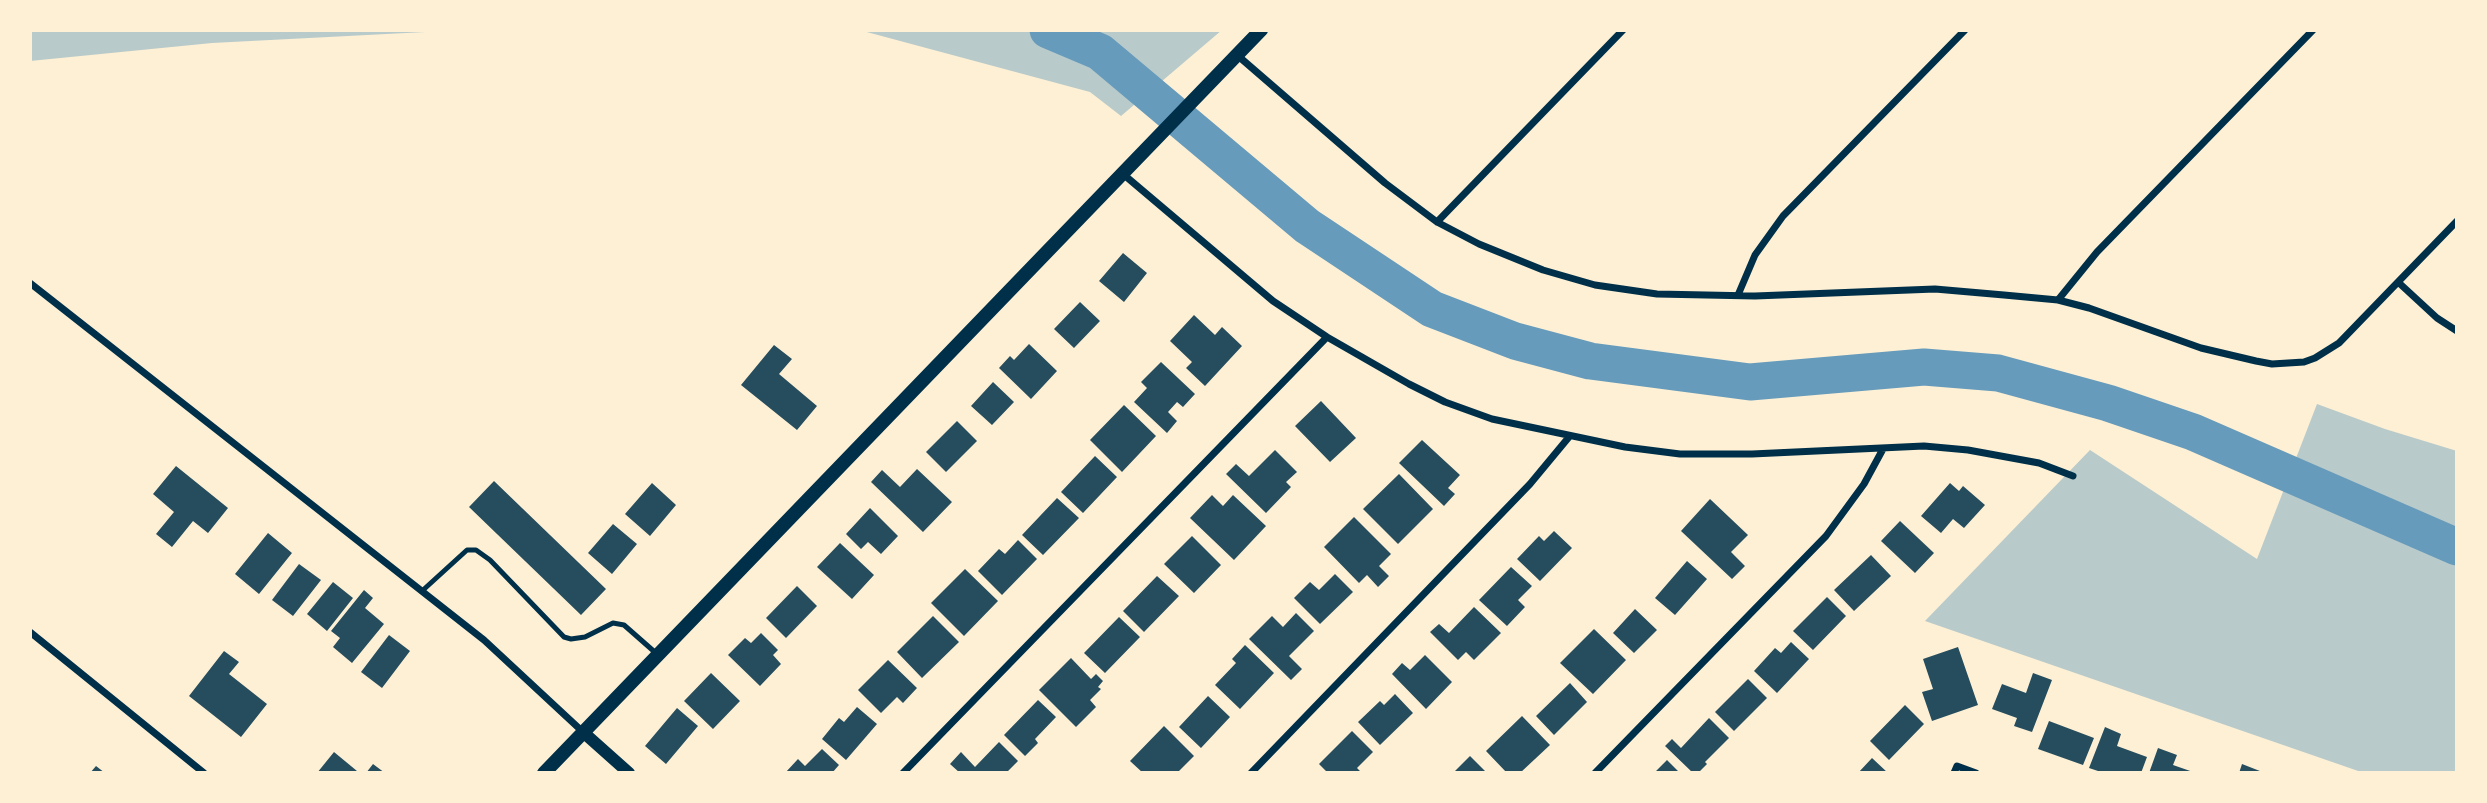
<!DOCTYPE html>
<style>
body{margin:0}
#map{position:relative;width:2487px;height:803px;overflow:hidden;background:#fdf0d5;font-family:Cabin,sans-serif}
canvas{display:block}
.frame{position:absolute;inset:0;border:32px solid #fdf0d5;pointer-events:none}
</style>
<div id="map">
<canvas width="2487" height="803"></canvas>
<div class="frame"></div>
</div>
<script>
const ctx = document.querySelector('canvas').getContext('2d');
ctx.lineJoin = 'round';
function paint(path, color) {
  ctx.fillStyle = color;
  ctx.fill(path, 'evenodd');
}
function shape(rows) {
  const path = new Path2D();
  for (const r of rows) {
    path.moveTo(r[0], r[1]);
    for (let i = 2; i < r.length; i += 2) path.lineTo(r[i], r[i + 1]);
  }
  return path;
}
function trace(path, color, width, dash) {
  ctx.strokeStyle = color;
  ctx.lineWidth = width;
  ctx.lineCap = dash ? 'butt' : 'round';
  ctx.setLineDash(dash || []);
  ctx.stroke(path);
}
const green = shape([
 [30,30,464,30,212,43,30,61],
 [789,30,1222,30,1121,116,1090,92,863,31],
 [2317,404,2385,429,2457,451,2457,773,2364,773,1925,621,2090,450,2257,559]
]);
const river = shape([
 [1048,30,1100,52,1307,226,1432,309,1515,341,1590,361,1750,382,1924,367,1998,373,2108,403,2193,432,2457,547]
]);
const building = shape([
 [1123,253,1147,273,1124,302,1099,281],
 [1080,302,1100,321,1074,348,1054,329],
 [1194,315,1215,335,1222,327,1242,346,1205,386,1186,368,1192,362,1170,341],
 [1029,344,1057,371,1031,399,999,368,1010,356,1014,360],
 [774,345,792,359,779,374,817,406,797,430,741,385],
 [1161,362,1195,394,1183,407,1177,402,1168,412,1177,421,1167,433,1134,402,1147,388,1141,382],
 [993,382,1014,402,992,425,971,406],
 [1321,401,1356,438,1330,462,1295,426],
 [1124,405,1156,436,1122,472,1090,440],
 [957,421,977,441,946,472,926,452],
 [1422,440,1460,475,1448,488,1455,494,1444,506,1399,463],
 [1275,450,1297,472,1286,482,1291,487,1266,513,1226,474,1236,464,1249,476],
 [1095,456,1117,477,1083,513,1061,492],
 [176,466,228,508,208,533,193,521,172,547,156,534,174,512,153,494],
 [917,469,952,502,923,532,871,482,882,470,900,487],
 [1399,474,1433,509,1398,544,1363,509],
 [494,481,606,589,581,615,469,507],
 [652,483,676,505,650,536,625,514],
 [1950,483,1959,491,1963,486,1985,505,1964,528,1953,519,1941,533,1921,516],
 [1212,495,1223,506,1233,495,1266,526,1234,560,1190,518],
 [1057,498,1079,518,1043,555,1022,535],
 [1710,499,1748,535,1731,552,1745,566,1732,579,1681,531],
 [870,508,898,536,881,554,868,542,861,549,846,534],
 [1354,517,1391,554,1379,566,1389,576,1378,587,1367,575,1359,583,1324,547],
 [1900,521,1934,553,1915,573,1881,541],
 [613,524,637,544,612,574,588,553],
 [1554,531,1572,548,1540,581,1517,559,1539,536,1544,541],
 [268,533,292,553,259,594,235,574],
 [1192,536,1221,565,1194,593,1164,564],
 [1018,540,1037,559,1002,595,978,571,999,549,1005,554],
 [840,543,874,575,852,599,817,567],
 [1871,555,1891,576,1854,611,1834,590],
 [1687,561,1707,579,1675,615,1655,598],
 [299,564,321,580,293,616,272,600],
 [1511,567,1532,586,1518,600,1525,607,1507,626,1479,600],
 [965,569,998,601,964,636,931,603],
 [1335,574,1353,592,1320,624,1294,598,1310,582,1319,590],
 [1157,576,1179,596,1144,632,1123,611],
 [333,582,353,598,327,631,307,614],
 [797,586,817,606,786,638,766,618],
 [364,590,373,598,365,608,384,624,352,663,333,647,340,638,331,631],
 [1827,597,1846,616,1813,650,1793,631],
 [1474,607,1501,633,1474,660,1466,652,1458,660,1430,632,1439,624,1449,633],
 [1635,609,1657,630,1634,653,1613,633],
 [1296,613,1314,631,1289,656,1302,669,1291,680,1249,639,1272,616,1283,627],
 [933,616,959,642,922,678,897,652],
 [1119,617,1140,637,1105,673,1084,653],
 [1594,629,1626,660,1593,694,1560,663],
 [761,633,778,650,773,655,781,664,760,686,728,655,745,638,751,643],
 [389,635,410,651,382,688,361,672],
 [1791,642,1809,659,1777,693,1754,671,1775,648,1781,653],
 [1245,645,1274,673,1240,709,1215,685,1236,663,1232,659],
 [1958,647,1978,705,1932,721,1922,692,1933,689,1923,659],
 [224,651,239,662,229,674,267,704,241,737,189,696],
 [1425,655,1452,682,1426,709,1392,674,1402,663,1410,670],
 [1071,658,1091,679,1096,674,1103,681,1098,687,1101,689,1090,700,1096,707,1076,727,1039,690],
 [888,660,917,688,903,703,897,697,881,713,858,690],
 [711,673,740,701,713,729,684,701],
 [2033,673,2052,680,2032,732,2014,726,2017,718,1992,709,2002,684,2026,693],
 [1748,679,1767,698,1734,731,1715,712],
 [1570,683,1587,702,1554,735,1536,716],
 [1395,694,1413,713,1380,745,1358,722,1380,701,1384,705],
 [1208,696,1230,717,1201,748,1179,727],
 [1038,700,1056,717,1035,739,1038,743,1025,756,1004,735],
 [1905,705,1924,724,1889,760,1870,741],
 [857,707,877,724,846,760,822,739,839,718,844,722],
 [677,708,698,726,666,764,645,746],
 [1522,716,1550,745,1520,773,1507,773,1486,751],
 [1709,718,1729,738,1705,762,1707,764,1698,773,1693,773,1665,746,1672,739,1681,748],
 [2049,721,2094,738,2083,765,2038,749],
 [1164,726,1194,756,1177,773,1143,773,1130,761],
 [2105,727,2121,734,2117,746,2147,757,2141,773,2104,773,2089,768],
 [1352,731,1373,752,1357,768,1362,773,1328,773,1319,764],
 [999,742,1018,761,1006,773,960,773,950,764,961,752,975,767],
 [2158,748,2177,755,2173,765,2196,773,2149,773],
 [822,749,839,765,832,773,785,773,798,759,805,766],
 [334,752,357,771,355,773,317,773],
 [1470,756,1487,773,1453,773],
 [1872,758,1888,773,1858,773],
 [1667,760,1680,773,1654,773],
 [373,764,385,773,366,773],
 [2242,764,2265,773,2239,773],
 [96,766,105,773,90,773]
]);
const service = shape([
 [422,591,467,550,476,550,490,560,564,637,571,639,585,637,613,623,624,625,657,654]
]);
const minor = shape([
 [1237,55,1385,183,1437,222,1479,244,1543,270,1595,285,1657,294,1755,296,1935,289,2004,295,2058,300,2089,308,2201,348,2256,361,2272,364,2304,362,2315,358,2339,343,2457,221],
 [1123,174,1273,301,1327,337,1409,384,1445,402,1492,419,1625,447,1680,454,1752,454,1924,446,1968,450,2039,463,2073,476],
 [1437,222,1623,30],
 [2398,282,2437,318,2457,331],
 [30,283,484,640,583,732],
 [1738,295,1755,255,1783,216,1965,30],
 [2058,300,2097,252,2313,30],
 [30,632,204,773],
 [903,773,1327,337],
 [1251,773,1530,484,1569,437],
 [1595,773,1826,536,1864,484,1883,449],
 [1954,773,1957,766,1976,773]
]);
const tertiary = shape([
 [583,732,629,773]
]);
const secondary = shape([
 [544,773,1261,30]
]);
paint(green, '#b9caca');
trace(river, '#669bbc', 37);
paint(building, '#264d5e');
trace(service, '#003049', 5);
trace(minor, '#003049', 7);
trace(tertiary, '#003049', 12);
trace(secondary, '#003049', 14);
</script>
